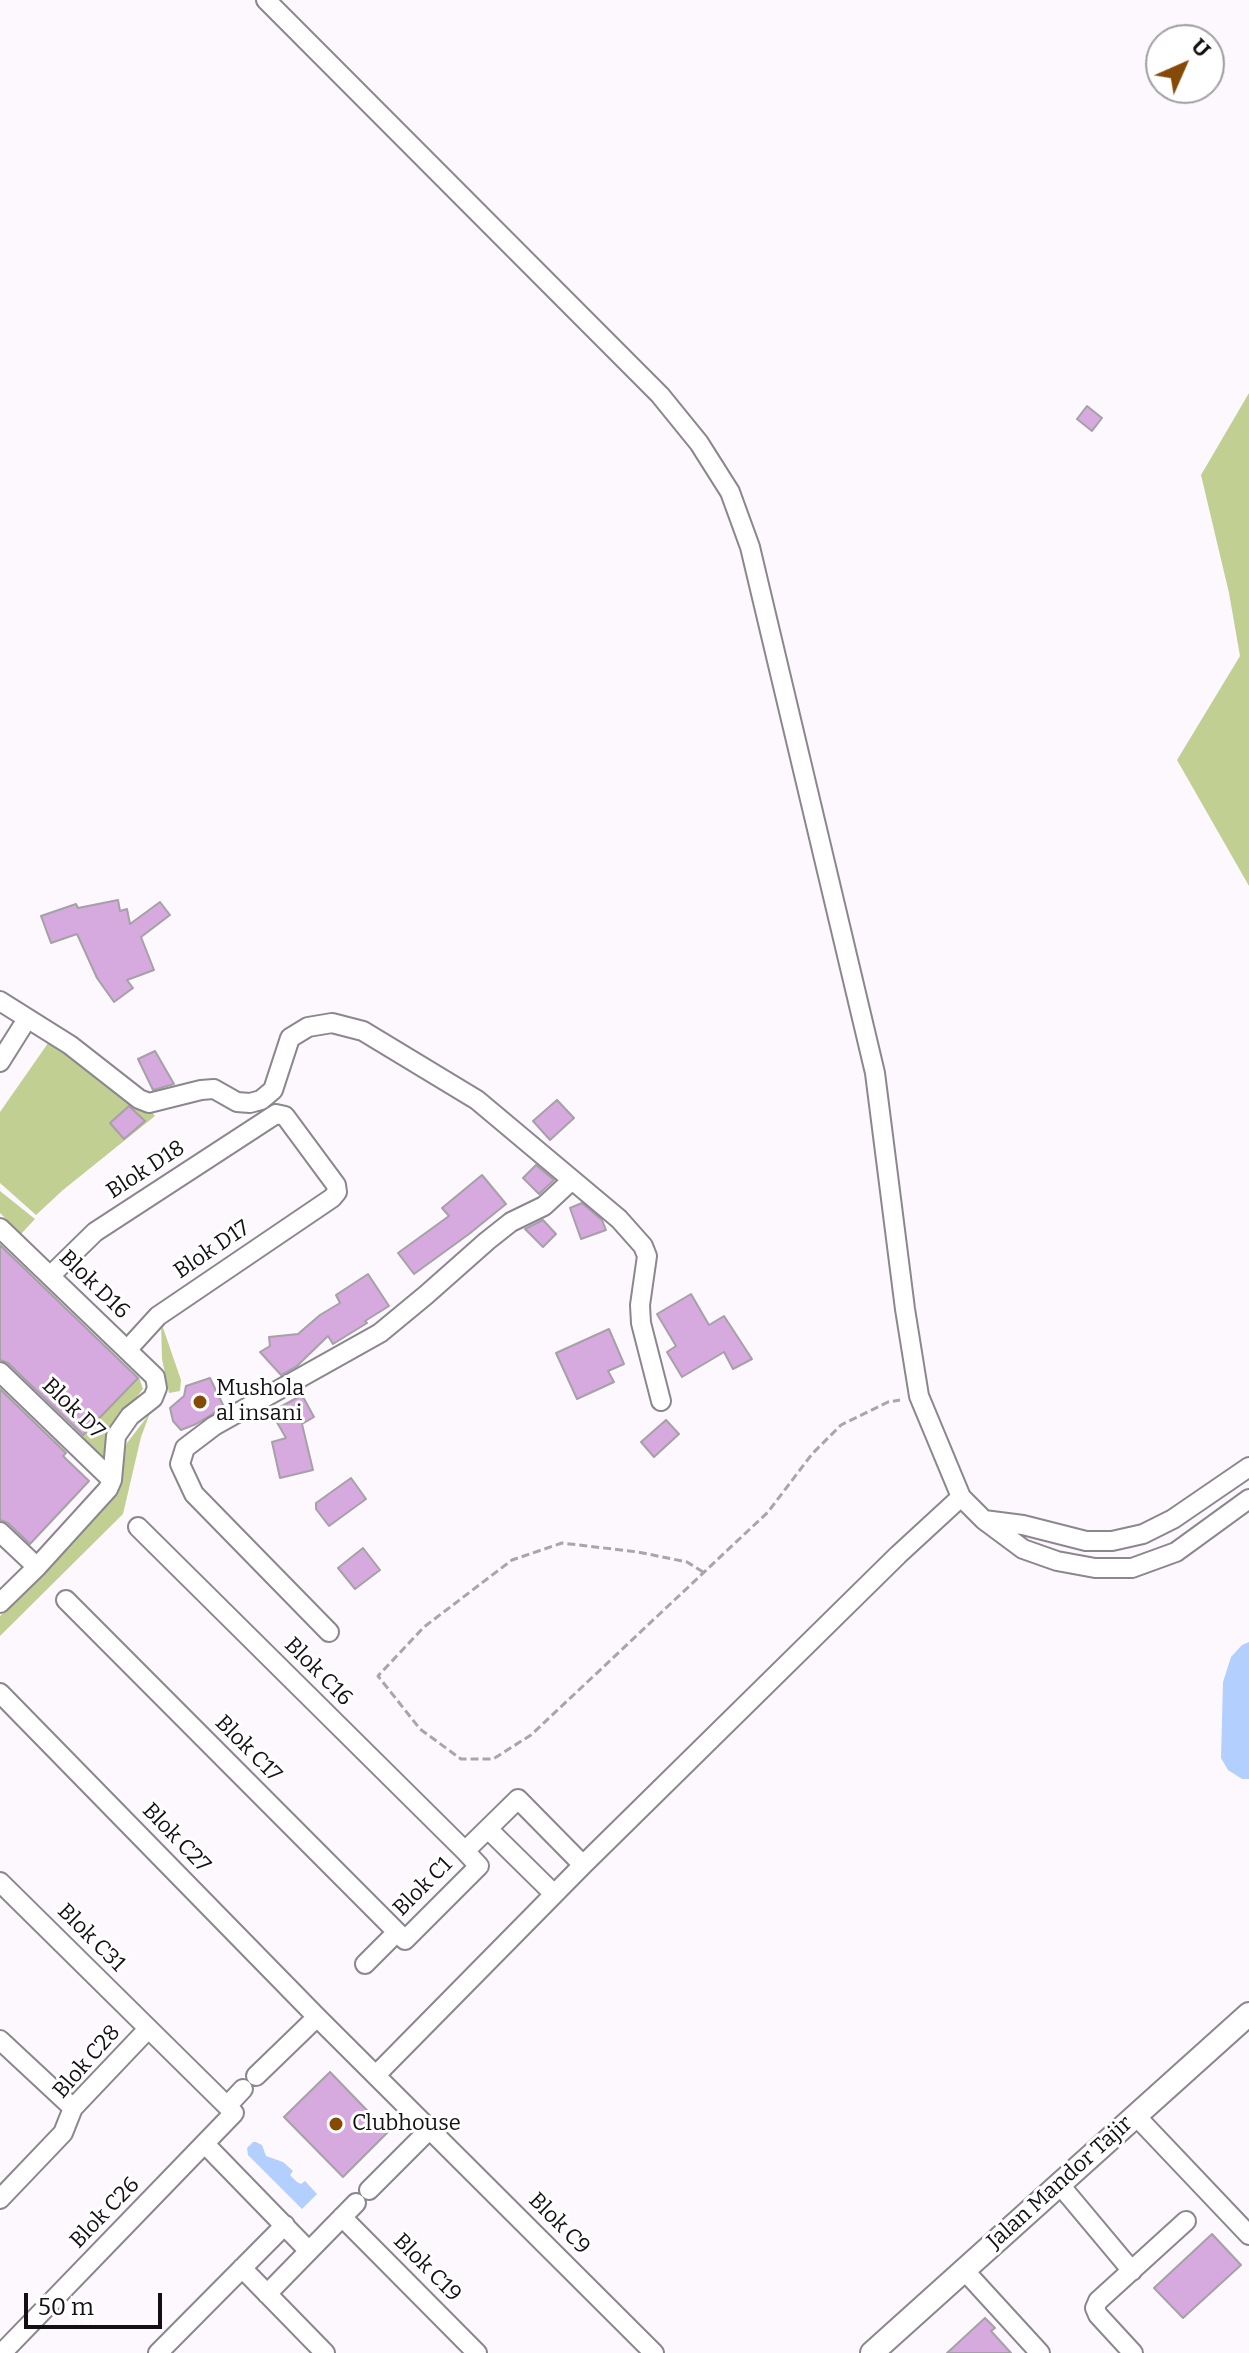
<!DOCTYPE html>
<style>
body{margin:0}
#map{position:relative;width:1249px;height:2353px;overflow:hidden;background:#fdf8fe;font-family:Bitter,serif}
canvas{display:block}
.north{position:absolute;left:1145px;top:24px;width:80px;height:80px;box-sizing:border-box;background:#fff;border:2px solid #a09fa1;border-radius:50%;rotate:45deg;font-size:22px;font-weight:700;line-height:32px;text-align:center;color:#121013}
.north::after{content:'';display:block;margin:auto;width:28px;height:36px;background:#864a07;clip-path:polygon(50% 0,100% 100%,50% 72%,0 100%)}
.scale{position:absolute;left:24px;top:2293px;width:138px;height:36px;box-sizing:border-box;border:4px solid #121013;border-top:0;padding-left:10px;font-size:24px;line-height:28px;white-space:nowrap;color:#121013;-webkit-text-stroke:6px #fff;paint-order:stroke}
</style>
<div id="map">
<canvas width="1249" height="2353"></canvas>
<div class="north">U</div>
<div class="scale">50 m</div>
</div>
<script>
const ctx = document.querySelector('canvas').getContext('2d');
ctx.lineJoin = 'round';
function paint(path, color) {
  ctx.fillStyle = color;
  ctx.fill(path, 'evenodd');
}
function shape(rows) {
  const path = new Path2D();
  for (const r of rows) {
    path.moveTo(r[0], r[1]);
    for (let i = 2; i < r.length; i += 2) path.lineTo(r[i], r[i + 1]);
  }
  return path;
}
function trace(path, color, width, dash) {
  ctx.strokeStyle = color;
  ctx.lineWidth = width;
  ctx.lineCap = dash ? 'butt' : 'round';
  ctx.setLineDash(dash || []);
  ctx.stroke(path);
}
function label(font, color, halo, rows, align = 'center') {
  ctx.font = font + ' Bitter,serif';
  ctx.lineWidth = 6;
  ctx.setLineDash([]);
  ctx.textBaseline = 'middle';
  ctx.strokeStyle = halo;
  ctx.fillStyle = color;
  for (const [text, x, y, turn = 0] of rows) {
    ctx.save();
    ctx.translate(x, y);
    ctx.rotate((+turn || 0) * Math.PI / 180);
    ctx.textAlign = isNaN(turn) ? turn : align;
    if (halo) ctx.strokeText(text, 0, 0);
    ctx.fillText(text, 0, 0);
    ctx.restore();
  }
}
const green = shape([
 [1249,393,1249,886,1177,760,1240,656,1229,593,1201,475],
 [60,1026,121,1076,155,1116,63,1190,36,1215,0,1183,0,1112],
 [0,1191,35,1219,21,1234,0,1213],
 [161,1322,181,1380,180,1391,169,1393,162,1359],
 [139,1377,143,1389,112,1428,102,1462,79,1439],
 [150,1413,141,1437,123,1514,0,1636,0,1616,112,1500,127,1443]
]);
const water = shape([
 [1249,1642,1249,1779,1242,1779,1228,1770,1221,1758,1223,1682,1231,1657,1242,1645],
 [253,2142,256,2142,262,2145,266,2156,283,2162,293,2171,290,2175,297,2182,301,2184,305,2181,317,2194,302,2209,248,2155,247,2148]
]);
const building = shape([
 [1087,406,1102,418,1092,431,1077,419,1087,406],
 [118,900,120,911,127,909,130,924,160,902,170,915,141,937,154,970,127,980,133,988,114,1002,97,978,77,934,51,943,41,916,76,904,78,908,118,900],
 [155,1051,174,1084,153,1090,138,1059,155,1051],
 [557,1100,574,1118,550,1140,533,1121,557,1100],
 [129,1106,145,1121,124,1139,110,1123,129,1106],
 [536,1165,554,1180,539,1194,523,1178,536,1165],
 [482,1175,506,1204,469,1234,414,1274,398,1253,449,1216,442,1208,482,1175],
 [582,1203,602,1220,606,1230,581,1239,570,1208,582,1203],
 [543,1220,556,1234,543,1247,525,1229,543,1220],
 [0,1245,138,1378,83,1435,8,1363,0,1360,0,1245],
 [368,1274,389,1306,365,1321,367,1323,333,1344,328,1336,297,1366,281,1375,260,1352,270,1346,269,1337,298,1334,320,1315,340,1303,336,1295,368,1274],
 [691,1294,709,1325,724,1316,752,1359,733,1369,724,1352,682,1377,667,1352,676,1346,657,1314,691,1294],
 [609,1329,624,1364,608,1371,614,1382,577,1399,556,1353,609,1329],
 [210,1378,224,1407,196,1424,181,1430,173,1421,170,1408,184,1396,186,1386,210,1378],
 [0,1389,66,1453,63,1456,89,1481,30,1544,8,1523,0,1520,0,1389],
 [302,1395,314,1417,302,1424,313,1470,280,1478,272,1442,286,1438,271,1412,302,1395],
 [666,1420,679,1434,654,1457,641,1442,666,1420],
 [351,1478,366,1499,329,1526,316,1509,316,1503,351,1478],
 [363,1548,380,1570,355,1589,338,1568,363,1548],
 [330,2072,388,2132,343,2177,284,2117,330,2072],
 [1212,2234,1241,2265,1183,2318,1154,2288,1212,2234],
 [985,2318,995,2328,991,2331,1011,2353,947,2353,985,2318]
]);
const path = shape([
 [703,1572,687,1562,638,1552,562,1543,512,1560,424,1627,378,1676,420,1729,461,1759,493,1759,531,1735,768,1512,812,1454,841,1425,888,1402,900,1400]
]);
const minor = shape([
 [266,0,660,395,699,443,730,492,750,547,875,1073,905,1309,919,1396,961,1497,984,1520,1023,1549,1057,1561,1095,1568,1132,1568,1176,1552,1249,1499],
 [0,1001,70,1045,139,1099,149,1103,201,1090,214,1089,237,1102,250,1103,261,1100,273,1090,290,1038,308,1027,332,1023,363,1031,477,1100,619,1219,643,1246,647,1256,640,1305,641,1323,661,1401],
 [0,1062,22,1027],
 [0,1228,155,1377,157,1388,153,1398,130,1416,116,1436,112,1480,108,1489,37,1567,0,1603],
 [50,1276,95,1232,276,1114,285,1116,336,1185,337,1192,332,1198,158,1316,127,1350],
 [0,1372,112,1480],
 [984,1520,1023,1525,1086,1541,1112,1541,1143,1534,1173,1519,1249,1467],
 [138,1527,465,1851],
 [0,1532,37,1567],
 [66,1600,397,1932],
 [329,1632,194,1494,180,1464,185,1448,214,1426,380,1333,426,1295,487,1241,511,1222,544,1206,572,1180],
 [0,1693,317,2017,654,2353],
 [488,1829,554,1894],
 [0,1882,227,2106,243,2089],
 [365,1964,397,1932,405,1940,479,1866,465,1851,518,1799,583,1865],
 [0,2040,73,2108],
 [376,2075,583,1865,898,1555,961,1497],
 [256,2076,317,2017],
 [1136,2116,1249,2235],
 [205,2144,309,2251,356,2203],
 [1060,2185,1132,2271],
 [369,2190,430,2129],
 [0,2199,63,2133,73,2108,148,2029],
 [342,2217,477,2353],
 [242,2268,325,2353],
 [964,2270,1040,2353],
 [267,2294,309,2251],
 [2,2353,234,2113,227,2106],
 [158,2353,285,2225],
 [1133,2353,1098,2315,1095,2308,1098,2301,1186,2221]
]);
const tertiary = shape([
 [872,2353,1249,2014]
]);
const markers = [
 [200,1402,8,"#864a07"],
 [336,2124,8,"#864a07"]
];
const streetNames = [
 ["Blok D18",146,1170,-33],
 ["Blok D17",212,1250,-34],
 ["Blok D16",94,1285,44],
 ["Blok D7",73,1409,44],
 ["Blok C16",318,1672,45],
 ["Blok C17",248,1749,45],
 ["Blok C27",176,1838,46],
 ["Blok C1",423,1887,-45],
 ["Blok C31",91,1938,45],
 ["Blok C28",87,2062,-49],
 ["Jalan Mandor Tajir",1060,2183,-42],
 ["Blok C26",105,2213,-46],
 ["Blok C9",559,2224,45],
 ["Blok C19",427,2268,45]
];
const poiNames = [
 ["Mushola",216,1389],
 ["al insani",216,1414],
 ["Clubhouse",352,2124]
];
paint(green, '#c1cf92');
paint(water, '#b3cffd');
paint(building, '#d6aadf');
trace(building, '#a6a0a7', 2);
trace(minor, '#8c868e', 22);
trace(tertiary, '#8c868e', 26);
trace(path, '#a9a5aa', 3, [8, 4]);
trace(minor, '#fff', 18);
trace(tertiary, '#fff', 22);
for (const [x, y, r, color] of markers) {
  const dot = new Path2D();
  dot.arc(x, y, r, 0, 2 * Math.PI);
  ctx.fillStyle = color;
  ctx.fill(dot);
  trace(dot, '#fff', 3);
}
label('22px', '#121013', '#fff', streetNames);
label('22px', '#121013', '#fff', poiNames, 'left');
</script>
